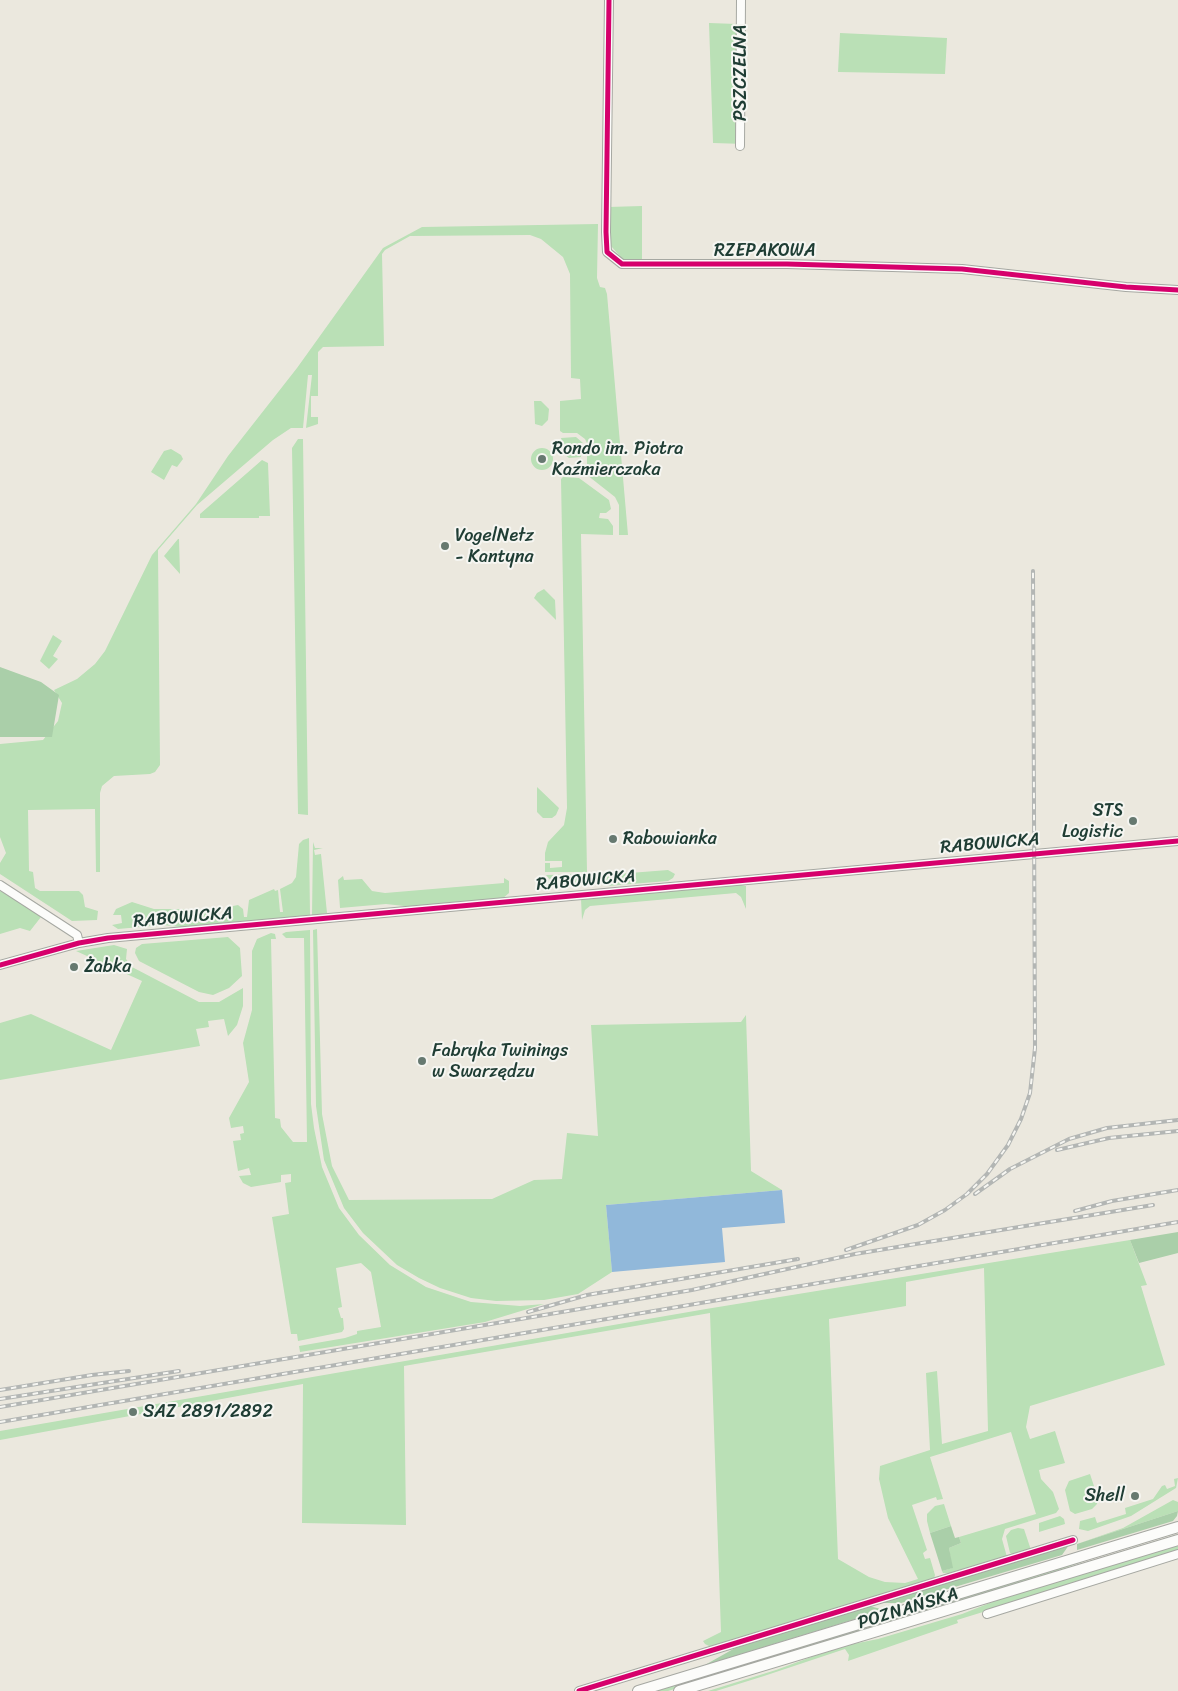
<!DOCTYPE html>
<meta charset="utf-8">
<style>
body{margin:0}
canvas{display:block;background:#ebe8de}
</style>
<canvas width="1178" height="1691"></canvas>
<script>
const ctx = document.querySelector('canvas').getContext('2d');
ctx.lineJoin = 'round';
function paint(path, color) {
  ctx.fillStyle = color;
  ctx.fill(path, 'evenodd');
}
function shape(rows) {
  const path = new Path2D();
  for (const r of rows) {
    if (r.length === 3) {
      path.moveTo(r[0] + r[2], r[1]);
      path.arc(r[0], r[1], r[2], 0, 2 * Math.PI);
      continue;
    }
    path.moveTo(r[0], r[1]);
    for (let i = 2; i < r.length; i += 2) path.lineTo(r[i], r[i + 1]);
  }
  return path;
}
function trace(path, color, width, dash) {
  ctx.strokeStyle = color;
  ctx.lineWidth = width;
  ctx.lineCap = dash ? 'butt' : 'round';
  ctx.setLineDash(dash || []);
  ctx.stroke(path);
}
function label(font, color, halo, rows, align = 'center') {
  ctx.font = font + ' Sriracha,sans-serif';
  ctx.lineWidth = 4;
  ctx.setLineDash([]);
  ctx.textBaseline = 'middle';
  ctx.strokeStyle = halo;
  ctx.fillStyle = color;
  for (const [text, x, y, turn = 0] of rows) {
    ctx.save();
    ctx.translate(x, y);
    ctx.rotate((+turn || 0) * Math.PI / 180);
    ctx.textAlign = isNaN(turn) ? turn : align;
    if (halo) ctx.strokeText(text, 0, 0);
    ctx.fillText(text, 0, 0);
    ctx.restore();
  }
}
const green = shape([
 [744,20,745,144,713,143,709,23,737,24],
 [840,33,947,38,945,74,838,72],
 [642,206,642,262,625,262,611,246,608,207],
 [598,224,597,278,600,287,605,288,607,294,628,535,619,535,619,505,615,497,587,475,587,443,585,439,577,433,563,433,560,431,560,401,581,399,580,379,571,378,570,274,563,257,541,239,530,235,410,236,385,250,382,254,384,346,323,347,318,352,318,396,311,396,311,417,318,417,318,424,306,428,312,375,308,375,303,428,291,428,273,440,197,505,158,550,160,765,155,772,150,774,114,776,102,786,100,793,100,872,96,872,95,809,28,810,29,871,33,872,35,888,40,891,79,891,83,895,85,907,98,911,97,920,72,921,0,874,0,863,6,853,0,837,0,744,43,740,58,721,62,703,54,690,77,679,95,664,105,651,152,555,196,504,228,456,297,368,383,248,422,227],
 [534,401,541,401,549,409,548,420,542,426,535,424],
 [576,437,583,443,578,443,578,447,581,447,581,457,569,458,565,455,561,438],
 [298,439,303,439,308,815,298,814,292,448],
 [542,459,11],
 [171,449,181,455,183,459,177,467,172,465,164,480,151,472,164,451],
 [262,460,268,463,270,516,259,516,259,518,200,518,200,514],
 [563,477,579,478,609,500,611,509,606,513,600,513,599,518,608,519,613,526,613,535,581,534,587,872,545,872,545,863,550,863,550,868,562,867,562,861,545,861,545,853,548,842,564,825,567,808,561,479],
 [178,539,179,539,180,574,164,556],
 [544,589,555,600,556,620,534,598,537,593],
 [53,635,62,641,53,656,58,659,49,669,40,661],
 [537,787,559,808,556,815,552,818,543,818,537,812],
 [309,838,310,916,181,927,163,925,118,929,112,925,122,923,121,915,113,915,116,909,132,902,154,909,213,909,218,917,227,916,228,907,238,905,243,909,244,917,247,917,249,900,274,889,275,891,278,890,280,912,283,912,280,889,292,883,296,877,299,844,303,840],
 [313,842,315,848,323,848,314,850,315,855,321,854,327,913,312,916],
 [668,870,675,874,673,878,668,881,607,886,603,879,604,875],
 [588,874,578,884,562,886,553,883,546,875],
 [343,876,344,880,362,879,372,891,385,893,504,883,504,878,509,881,509,893,502,899,413,907,386,904,340,908,338,880],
 [741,885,746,886,746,909,741,897,736,893,590,906,585,910,582,920,581,899],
 [0,891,13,896,41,917,30,931,20,928,0,934],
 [317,929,322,1114,332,1166,349,1200,492,1199,534,1180,562,1179,567,1133,598,1136,591,1025,741,1022,746,1015,751,1171,782,1190,606,1205,612,1272,578,1294,544,1300,496,1301,471,1298,440,1288,419,1278,397,1265,363,1233,344,1208,324,1160,316,1106,313,930],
 [310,930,311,1104,314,1128,322,1167,339,1208,359,1235,390,1265,426,1287,471,1302,520,1306,544,1304,485,1322,300,1352,299,1346,345,1338,357,1334,357,1331,381,1327,371,1272,361,1263,336,1268,342,1307,338,1308,341,1318,343,1318,344,1329,342,1332,298,1341,297,1334,291,1334,272,1217,289,1214,285,1183,291,1182,291,1174,281,1175,281,1182,251,1187,243,1183,239,1176,251,1175,249,1168,238,1171,233,1141,241,1140,240,1134,244,1133,243,1126,231,1128,229,1118,249,1082,243,1043,252,1010,252,951,257,939,271,933,275,934,276,939,271,939,275,1118,280,1119,281,1127,293,1142,307,1142,304,938,286,938,282,934,286,932],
 [228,937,240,948,242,976,229,988,213,995,199,992,139,961,135,953,136,948,142,944],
 [114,945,127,949,126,959,132,967,199,1002,219,1002,243,988,243,1006,237,1025,228,1036,224,1019,208,1021,209,1027,196,1029,200,1046,0,1080,0,1023,31,1014,111,1050,142,981,76,951],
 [1130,1240,1147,1285,1141,1286,1165,1365,1030,1406,1026,1427,1030,1439,1055,1431,1065,1463,1039,1470,1041,1479,1053,1492,1059,1509,1056,1513,1005,1529,1002,1539,1007,1557,951,1574,943,1573,942,1571,952,1568,949,1548,961,1543,959,1537,1036,1514,1011,1432,930,1457,943,1499,937,1500,936,1497,912,1505,927,1550,923,1553,925,1559,930,1558,935,1575,934,1579,713,1648,705,1644,703,1641,721,1632,710,1313,404,1366,406,1525,302,1523,303,1384,0,1440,0,1431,706,1309],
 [984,1268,988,1431,942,1444,937,1371,926,1373,930,1450,880,1466,879,1479,888,1518,918,1579,905,1583,885,1582,869,1577,838,1559,829,1319,906,1306,906,1282],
 [1090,1474,1098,1498,1097,1504,1092,1509,1075,1514,1070,1511,1065,1490,1069,1481],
 [1178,1478,1176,1488,1131,1516,1088,1531,1079,1529,1080,1521,1095,1517,1097,1523,1126,1514,1125,1508,1153,1499,1162,1486,1165,1485,1167,1489,1175,1486,1174,1479],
 [1173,1500,1178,1502,1178,1511,1077,1544,1123,1528],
 [944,1504,951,1526,930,1533,927,1521,927,1514,935,1506],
 [1060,1516,1064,1519,1065,1524,1039,1532,1039,1523],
 [1018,1528,1024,1529,1031,1550,1014,1555,1010,1553,1006,1536,1011,1530],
 [1178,1545,1178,1552,957,1620,958,1623,848,1661,849,1655,845,1649,764,1676,716,1691,708,1691,776,1670,814,1656,853,1644,878,1639,962,1614,1010,1595],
 [1081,1560,1082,1562,1020,1584,668,1691,650,1691]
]);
const forest = shape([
 [0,667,41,682,59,695,52,737,0,737],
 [1178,1232,1178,1253,1139,1263,1130,1240],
 [1178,1511,1177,1516,1173,1521,1077,1550,1077,1544],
 [951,1526,955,1538,959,1537,961,1543,949,1548,953,1568,942,1571,930,1533],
 [1069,1545,1062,1555,901,1603,881,1603],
 [869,1606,885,1610,705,1665,735,1648]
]);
const water = shape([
 [782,1190,785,1223,722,1228,725,1262,612,1272,606,1205]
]);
const minor = shape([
 [609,0,606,232,607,252,622,264,787,264,962,269,1126,287,1178,290],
 [740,146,741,0],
 [0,885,77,935,79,943],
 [0,965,79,943,108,938,1178,841],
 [987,1614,1178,1554],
 [579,1691,1073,1540]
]);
const major = shape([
 [638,1691,1178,1527],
 [679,1691,1178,1540]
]);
const rail = shape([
 [1057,1150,1109,1138,1178,1131],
 [975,1194,1010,1169,1069,1139,1107,1128,1178,1120],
 [1075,1211,1112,1201,1178,1190],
 [846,1250,918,1225,945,1210,967,1194,987,1174,1008,1145,1021,1119,1030,1093,1035,1048,1033,571],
 [528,1312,587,1295,798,1259],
 [0,1390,92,1375,129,1371],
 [0,1399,179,1371],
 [0,1407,692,1290,855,1254,1153,1205],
 [0,1422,1178,1222]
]);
const cycleway = shape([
 [609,0,606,232,607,252,622,264,787,264,962,269,1126,287,1178,290],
 [0,965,79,943,108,938,1178,841],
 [579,1691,1073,1540]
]);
const markers = [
 [542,459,5,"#667970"],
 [445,546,5,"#667970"],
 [1133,821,5,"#667970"],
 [613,839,5,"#667970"],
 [74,967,5,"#667970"],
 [422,1061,5,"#667970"],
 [133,1412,5,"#667970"],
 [1135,1496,5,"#667970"]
];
const streetNames = [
 ["PSZCZELNA",741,73,-90],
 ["RZEPAKOWA",765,251],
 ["RABOWICKA",990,844,-5],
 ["RABOWICKA",586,881,-5],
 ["RABOWICKA",183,918,-5],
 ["POZNAŃSKA",908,1609,-17]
];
const poiNames = [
 ["Rondo im. Piotra",552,449],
 ["Kaźmierczaka",552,470],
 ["VogelNetz",455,536],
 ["- Kantyna",455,557],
 ["STS",1123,811,"right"],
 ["Logistic",1123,832,"right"],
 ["Rabowianka",623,839],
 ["Żabka",84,967],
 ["Fabryka Twinings",432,1051],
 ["w Swarzędzu",432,1072],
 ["SAZ 2891/2892",143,1412],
 ["Shell",1125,1496,"right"]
];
paint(green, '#bae0b6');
paint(forest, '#aacfa9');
paint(water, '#91b8da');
trace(minor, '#a6a8a2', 10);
trace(major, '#a6a8a2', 12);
trace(minor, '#fcfcfa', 8);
trace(major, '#fcfcfa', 10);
trace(rail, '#b3b6b4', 4);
trace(rail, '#f6f6f2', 2, [5.5]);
trace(cycleway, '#d6006c', 5);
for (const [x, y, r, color] of markers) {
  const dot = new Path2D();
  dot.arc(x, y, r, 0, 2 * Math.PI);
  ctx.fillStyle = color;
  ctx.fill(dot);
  trace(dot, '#f6f6f2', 2);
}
label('18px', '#1f3d34', '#f6f6f2', streetNames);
label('18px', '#1f3d34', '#f6f6f2', poiNames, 'left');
</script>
